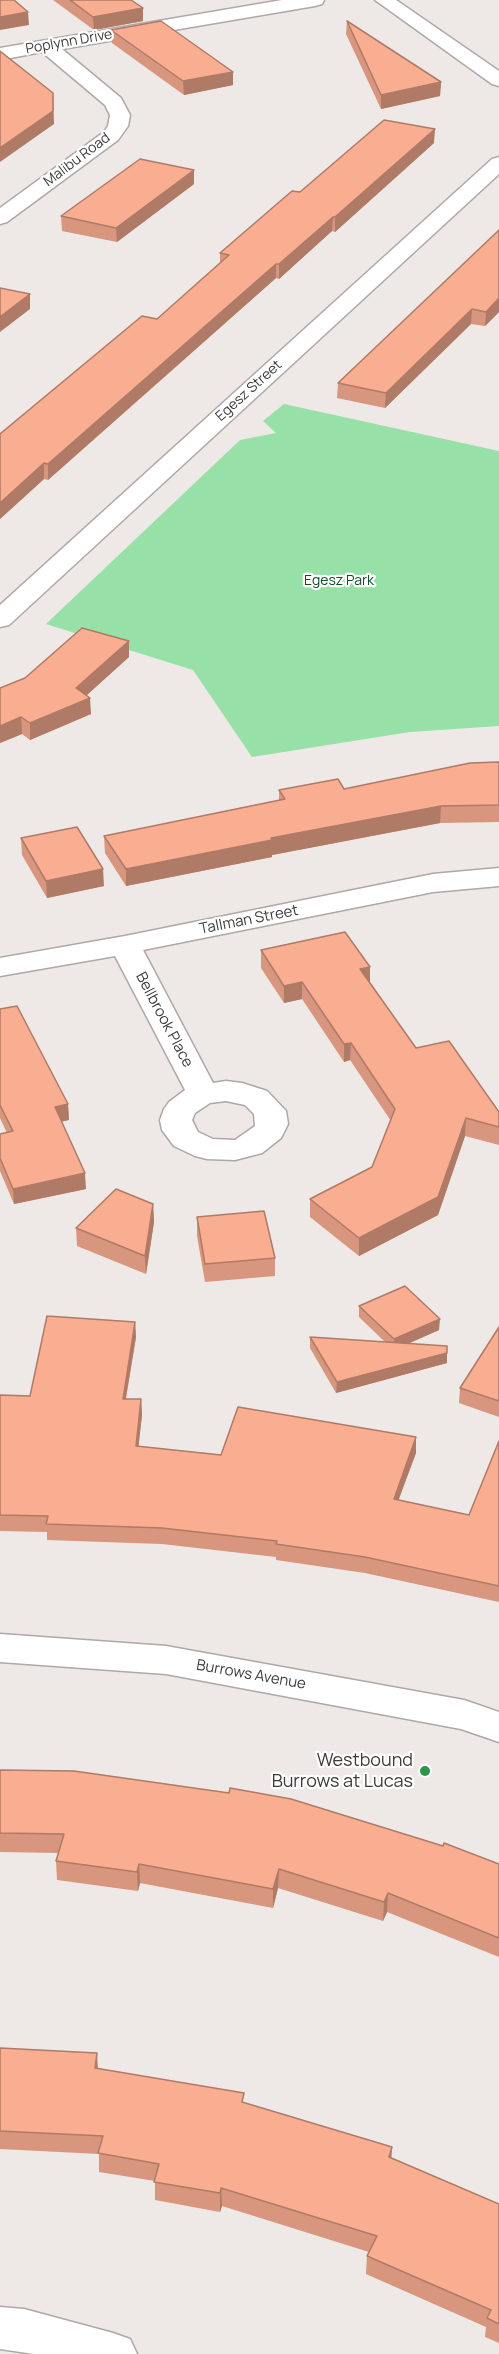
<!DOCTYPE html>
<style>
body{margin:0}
canvas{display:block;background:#eee8e6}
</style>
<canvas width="499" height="2354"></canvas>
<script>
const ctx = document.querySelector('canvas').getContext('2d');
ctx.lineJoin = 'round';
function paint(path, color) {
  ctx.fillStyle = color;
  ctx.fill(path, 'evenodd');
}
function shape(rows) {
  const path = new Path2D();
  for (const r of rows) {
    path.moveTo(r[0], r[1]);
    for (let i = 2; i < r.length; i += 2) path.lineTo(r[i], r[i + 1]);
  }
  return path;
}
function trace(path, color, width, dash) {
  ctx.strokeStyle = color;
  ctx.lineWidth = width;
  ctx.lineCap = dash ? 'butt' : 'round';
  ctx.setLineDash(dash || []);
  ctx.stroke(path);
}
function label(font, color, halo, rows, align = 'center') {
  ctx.font = font + ' Manrope,sans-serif';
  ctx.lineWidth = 4.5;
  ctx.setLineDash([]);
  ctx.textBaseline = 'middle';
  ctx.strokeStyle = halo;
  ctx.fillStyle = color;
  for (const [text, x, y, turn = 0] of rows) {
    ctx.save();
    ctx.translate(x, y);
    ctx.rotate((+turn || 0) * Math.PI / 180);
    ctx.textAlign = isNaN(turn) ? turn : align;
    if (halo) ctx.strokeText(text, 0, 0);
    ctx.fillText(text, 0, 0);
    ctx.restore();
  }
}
const green = shape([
 [284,404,499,451,499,726,410,732,252,757,193,670,46,624,240,440,276,433,263,421]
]);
const street = shape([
 [282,0,324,0,322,4,315,6,62,49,121,98,130,115,128,126,118,140,7,222,0,224,0,208,104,132,108,126,110,115,105,105,42,52,0,60,0,48,282,0],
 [499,868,499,886,433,892,143,950,213,1083,226,1081,242,1083,267,1091,286,1111,288,1124,281,1138,262,1153,235,1160,207,1159,195,1156,174,1146,162,1130,160,1120,164,1109,169,1102,185,1090,115,956,0,976,0,958,125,936,433,874,499,868],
 [226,1101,245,1105,254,1114,255,1126,235,1140,213,1139,198,1132,192,1120,195,1113,210,1103,226,1101],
 [0,2307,24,2309,113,2333,130,2339,137,2354,34,2354,0,2349,0,2307]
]);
const secondary = shape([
 [375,0,396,0,499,71,499,86,492,84,375,0],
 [499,157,499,174,9,625,0,627,0,605,492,159,499,157],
 [0,1634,166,1646,464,1700,499,1712,499,1742,461,1729,166,1674,0,1662,0,1634]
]);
const wall = shape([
 [53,0,131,0,143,21,94,30],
 [347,21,441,82,440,96,381,109,346,34],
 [111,30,233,85,184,95,112,43],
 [434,143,335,232,332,231,279,279,276,278,48,480,44,479,0,519,0,434,157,319,220,263,220,253,300,192],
 [194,184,117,242,62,231,61,216],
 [499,230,499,312,485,326,471,324,385,408,337,398,338,383],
 [129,641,129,657,87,695,91,714,30,740,22,734,0,743,0,688],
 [499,762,499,822,440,823,272,855,272,857,126,886,105,853,104,836,279,800,279,790,344,789],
 [21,838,104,886,47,898,22,855],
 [261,950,370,982,416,1048,499,1112,499,1145,465,1136,438,1215,359,1256,310,1217,310,1199,372,1167,391,1121,350,1060,344,1062,302,999,284,1003,261,968],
 [0,1009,68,1104,69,1120,61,1121,86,1189,14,1204,0,1171,0,1134,7,1133,0,1118],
 [153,1204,154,1222,146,1274,77,1246,76,1228],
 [197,1217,275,1258,275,1276,205,1282,197,1236],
 [359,1306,439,1330,409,1343,447,1353,447,1363,336,1393,310,1348,310,1337,385,1342,359,1317],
 [135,1322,136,1337,126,1399,141,1399,142,1415,138,1446,221,1455,416,1437,416,1453,398,1500,469,1515,499,1441,499,1602,365,1573,276,1560,276,1557,162,1544,47,1540,47,1532,0,1531,0,1395,30,1396],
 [499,1327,499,1417,459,1403,460,1388],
 [0,1770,499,1864,499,1957,387,1912,383,1921,278,1888,273,1908,140,1883,138,1891,57,1880,56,1861,59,1853,0,1852],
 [0,2048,98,2068,244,2103,392,2158,499,2204,499,2343,485,2337,486,2327,366,2274,367,2256,369,2252,222,2206,220,2212,155,2200,155,2181,99,2172,99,2154,0,2149]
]);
const shadedWall = shape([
 [143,8,143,21,94,30,93,17],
 [28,12,29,25,0,30,0,17],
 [233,72,233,85,184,95,183,81],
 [441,82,440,96,381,109,381,95],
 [53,93,54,124,0,162,0,148],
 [435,129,434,143,335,232,335,217],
 [194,170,194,184,117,242,116,228],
 [333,217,332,231,279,279,279,264],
 [276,264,276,278,48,480,48,464],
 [30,294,30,309,0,332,0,317],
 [499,298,499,312,485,326,486,312],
 [472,309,471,324,385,408,386,393],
 [44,463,44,479,0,519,0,503],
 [129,641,129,657,79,702,90,698,91,714,30,740,30,723,76,688],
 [21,717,22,734,0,743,0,726],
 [441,806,440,823,272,855,272,857,126,886,126,869,271,838],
 [103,869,104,886,47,898,46,881],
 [370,967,370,984,360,969],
 [302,982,302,999,284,1003,284,986],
 [351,1043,350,1060,344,1062,344,1044],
 [68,1104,69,1120,56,1123,55,1107],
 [466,1118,465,1136,438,1215,359,1256,359,1238],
 [85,1173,86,1189,14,1204,13,1189],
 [153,1204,154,1222,146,1274,145,1256],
 [440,1319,439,1330,394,1350,394,1339],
 [135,1322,136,1337,123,1414,123,1399],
 [447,1353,447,1363,336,1393,337,1382],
 [141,1399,142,1415,137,1461,136,1446],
 [416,1437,416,1453,393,1515,394,1499],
 [139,1864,140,1883,138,1891,137,1872],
 [279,1869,278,1888,273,1908,273,1889],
 [388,1893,387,1912,383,1921,384,1902],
 [97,2053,98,2072,95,2068],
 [392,2147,391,2166,389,2157],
 [221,2188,222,2206,220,2212,220,2193]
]);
const building = shape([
 [0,0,14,0,28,12,0,17,0,0],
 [70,0,131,0,143,8,93,17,70,0],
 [161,21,233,72,183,81,111,30,161,21],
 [347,21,441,82,381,95,347,21],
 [0,51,53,93,53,111,0,148,0,51],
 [384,120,435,129,335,217,333,217,279,264,276,264,48,464,44,463,0,503,0,434,142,316,157,319,229,255,220,253,292,191,300,192,384,120],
 [140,159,194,170,116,228,61,216,140,159],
 [499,230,499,298,486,312,472,309,386,393,338,383,499,230],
 [0,288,30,294,0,317,0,288],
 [82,628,129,641,76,688,90,698,30,723,21,717,0,726,0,688,25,678,82,628],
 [499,762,499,805,441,806,271,838,272,840,126,869,104,836,285,799,279,790,338,779,344,789,470,763,499,762],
 [77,827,103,869,46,881,21,838,77,827],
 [345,932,370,967,360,969,416,1048,449,1041,499,1112,499,1127,466,1118,438,1197,359,1238,310,1199,372,1167,395,1109,351,1043,344,1044,302,982,284,986,261,950,345,932],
 [17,1006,68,1104,55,1107,85,1173,13,1189,0,1158,0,1134,13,1131,0,1105,0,1009,17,1006],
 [116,1189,153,1204,145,1256,76,1228,116,1189],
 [264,1211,275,1258,205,1264,197,1217,264,1211],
 [405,1286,440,1319,394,1339,359,1306,405,1286],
 [47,1316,135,1322,123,1399,141,1399,136,1446,221,1455,238,1407,416,1437,394,1499,469,1515,499,1441,499,1586,365,1557,276,1544,277,1541,162,1528,46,1524,48,1516,0,1515,0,1395,30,1396,47,1316],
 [499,1327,499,1401,460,1388,499,1327],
 [310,1337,447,1346,447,1353,337,1382,310,1337],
 [0,1770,74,1771,229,1793,230,1788,291,1799,443,1846,444,1843,499,1864,499,1938,388,1893,384,1902,279,1869,273,1889,139,1864,137,1872,56,1861,64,1834,0,1833,0,1770],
 [0,2048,97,2053,95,2068,244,2093,242,2102,392,2147,389,2157,499,2204,499,2324,487,2318,491,2310,367,2256,377,2236,221,2188,220,2193,154,2182,159,2164,98,2153,103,2136,0,2131,0,2048]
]);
const markers = [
 [425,1771,6,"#2c954c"]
];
const farStreetnames = [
 ["Poplynn Drive",69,42,-10],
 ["Malibu Road",77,160,-37],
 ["Egesz Street",249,391,-42]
];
const farParknames = [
 ["Egesz Park",339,581]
];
const streetNames = [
 ["Tallman Street",249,920,-11],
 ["Bellbrook Place",164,1020,62],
 ["Burrows Avenue",251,1675,10]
];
const nearPoinames = [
 ["Westbound",413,1761],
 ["Burrows at Lucas",413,1782]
];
paint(green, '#97e0a7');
trace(street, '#aea8a6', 3);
trace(secondary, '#aea8a6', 3);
paint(street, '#fff');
paint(secondary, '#fff');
paint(wall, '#d7967d');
paint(shadedWall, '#af7a66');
paint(building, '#faae91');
trace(building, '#af7a66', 1.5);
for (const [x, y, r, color] of markers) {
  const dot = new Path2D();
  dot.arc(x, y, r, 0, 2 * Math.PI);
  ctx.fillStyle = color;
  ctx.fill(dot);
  trace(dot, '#fff', 2);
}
label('14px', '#3e3c3b', '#fff', farStreetnames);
label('14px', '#104e25', '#fff', farParknames);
label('15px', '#3e3c3b', '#fff', streetNames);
label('18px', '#3e3c3b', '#fff', nearPoinames, 'right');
</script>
